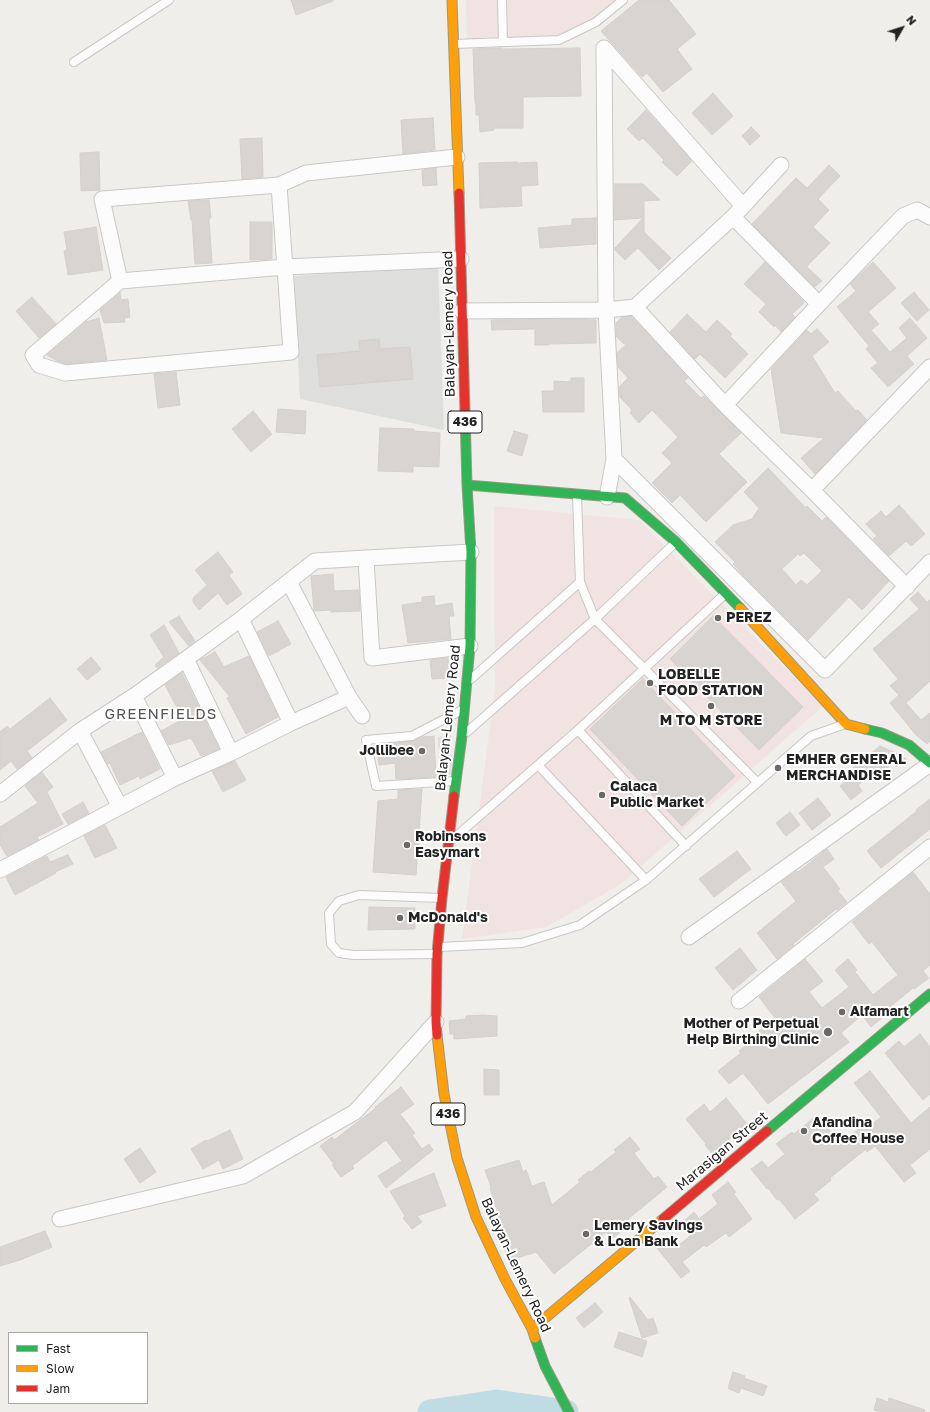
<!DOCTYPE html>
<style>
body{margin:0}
#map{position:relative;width:930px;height:1412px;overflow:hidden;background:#f0eeeb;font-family:"Golos Text",sans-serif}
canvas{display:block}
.legend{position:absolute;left:8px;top:1332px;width:140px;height:72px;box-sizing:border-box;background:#fff;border:1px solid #a7a7a7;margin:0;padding:5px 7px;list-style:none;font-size:12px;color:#222}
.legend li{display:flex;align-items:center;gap:8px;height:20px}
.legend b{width:20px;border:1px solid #a7a7a7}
.north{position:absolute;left:882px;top:8px;width:40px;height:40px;-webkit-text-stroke:3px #fff;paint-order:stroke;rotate:51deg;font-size:11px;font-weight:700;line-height:16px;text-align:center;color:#222}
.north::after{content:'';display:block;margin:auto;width:14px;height:18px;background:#222;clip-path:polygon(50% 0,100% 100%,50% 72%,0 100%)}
</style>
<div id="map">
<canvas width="930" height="1412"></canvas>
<ul class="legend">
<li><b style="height:5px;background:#30b455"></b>Fast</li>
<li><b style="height:5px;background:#ff9f0a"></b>Slow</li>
<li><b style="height:5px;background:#e5322d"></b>Jam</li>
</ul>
<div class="north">N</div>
</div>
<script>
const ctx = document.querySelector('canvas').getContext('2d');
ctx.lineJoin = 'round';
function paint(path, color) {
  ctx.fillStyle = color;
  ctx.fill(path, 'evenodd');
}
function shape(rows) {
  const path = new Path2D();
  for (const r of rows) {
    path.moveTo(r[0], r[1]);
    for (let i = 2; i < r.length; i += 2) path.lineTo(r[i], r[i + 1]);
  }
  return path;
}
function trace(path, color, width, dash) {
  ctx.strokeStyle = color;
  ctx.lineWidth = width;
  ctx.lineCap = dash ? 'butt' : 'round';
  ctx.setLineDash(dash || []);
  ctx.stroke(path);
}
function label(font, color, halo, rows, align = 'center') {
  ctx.font = font + ' "Golos Text",sans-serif';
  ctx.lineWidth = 4;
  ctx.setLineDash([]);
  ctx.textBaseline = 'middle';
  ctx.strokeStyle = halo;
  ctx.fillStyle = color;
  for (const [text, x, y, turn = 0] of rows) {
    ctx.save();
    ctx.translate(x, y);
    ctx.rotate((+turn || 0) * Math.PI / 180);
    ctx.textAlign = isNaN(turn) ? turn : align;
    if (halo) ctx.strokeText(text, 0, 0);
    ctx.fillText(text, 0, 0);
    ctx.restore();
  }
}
const commercial = shape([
 [466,0,623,0,577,39,467,49],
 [494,506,639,520,823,706,621,884,546,927,462,939,495,689]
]);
const religious = shape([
 [438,265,444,430,300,399,294,276]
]);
const parking = shape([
 [451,736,452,774,440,776,438,737]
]);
const river = shape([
 [430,1412,497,1402,566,1412]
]);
const building = shape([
 [291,0,333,0,333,1,296,15,291,0],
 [639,0,669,0,696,34,677,49,692,69,663,92,647,73,642,77,601,31,639,0],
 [501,48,502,49,580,48,581,96,523,97,523,128,494,128,494,130,480,132,479,115,476,115,476,103,475,103,473,49,501,48],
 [713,93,733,116,712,135,692,113,713,93],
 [646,110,692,161,677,176,662,162,664,160,643,138,639,141,627,129,646,110],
 [433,118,435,150,403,154,401,120,433,118],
 [751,127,760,136,750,145,742,136,751,127],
 [262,138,263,177,242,179,240,139,262,138],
 [99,152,100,190,81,191,80,153,99,152],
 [517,162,518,163,537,162,538,185,521,186,522,206,480,208,479,163,517,162],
 [829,165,840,176,818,199,829,210,813,227,830,243,808,265,807,267,822,281,815,287,752,224,796,178,807,188,829,165],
 [436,168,437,185,423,186,422,170,436,168],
 [615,184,643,184,660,200,644,201,644,232,671,258,659,270,638,248,625,260,615,250,615,248,643,218,614,220,615,184],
 [209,200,211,218,209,218,212,263,195,264,192,220,191,220,188,201,209,200],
 [596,218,596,244,540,248,538,228,572,225,572,219,596,218],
 [250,222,272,222,272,259,250,260,250,222],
 [96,227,103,270,68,275,64,251,67,250,64,232,96,227],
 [765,262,803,301,804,303,792,314,795,317,781,332,775,325,774,327,759,312,766,304,744,284,765,262],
 [873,262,896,288,868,312,879,324,871,330,890,352,907,338,899,328,910,318,927,338,907,356,914,364,888,387,871,368,878,363,866,349,869,346,837,307,856,291,850,284,873,262],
 [914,292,929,310,917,321,901,303,914,292],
 [120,293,121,300,128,299,130,317,124,318,125,322,104,323,100,310,120,293],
 [32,297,56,324,39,338,16,311,32,297],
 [687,314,706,332,717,320,732,334,730,336,748,354,725,378,700,354,695,359,670,332,687,314],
 [631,316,688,378,684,381,701,398,704,396,741,433,719,454,747,482,706,522,680,495,672,503,652,483,672,463,662,453,678,437,652,410,639,423,630,413,632,410,620,397,619,387,628,378,618,367,617,353,627,344,624,344,616,336,616,323,622,317,631,316],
 [99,318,107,360,66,364,57,361,47,355,86,322,99,318],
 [573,319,596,320,596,343,549,344,549,345,535,345,535,329,492,330,491,320,573,319],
 [817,329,829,342,812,356,835,393,838,391,856,411,858,410,867,420,815,474,801,458,824,438,781,433,771,369,807,330,811,334,817,329],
 [379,339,380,349,410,347,413,379,320,387,317,355,360,351,359,341,379,339],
 [176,372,180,405,158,408,154,374,176,372],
 [571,378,584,378,584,412,543,412,542,391,554,391,554,381,571,382,571,378],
 [278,409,306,411,305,434,276,432,278,409],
 [253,411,272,434,251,452,232,429,253,411],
 [380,428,414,429,414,431,440,433,439,467,413,466,413,472,378,471,380,428],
 [514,431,528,435,522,456,507,451,514,431],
 [768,468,806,508,807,506,822,521,826,517,889,581,862,610,849,597,808,640,745,577,733,564,735,562,715,542,733,525,752,519,759,508,744,492,768,468],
 [804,553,822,571,807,585,801,580,796,585,782,569,798,554,800,556,804,553],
 [899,505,925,534,911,546,906,541,889,556,873,539,877,536,866,524,881,511,886,517,899,505],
 [218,552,233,572,229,575,242,594,227,605,218,593,199,610,193,602,193,598,207,585,195,570,218,552],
 [333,574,334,591,359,590,360,611,331,612,331,610,314,611,311,576,333,574],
 [918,592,927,602,930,600,930,681,906,703,921,720,930,713,930,741,927,744,916,735,890,703,899,695,890,686,898,679,873,649,919,609,910,599,918,592],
 [434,596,435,606,452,603,454,616,449,616,451,639,408,643,402,605,422,602,422,597,434,596],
 [179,616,195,641,189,646,169,622,179,616],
 [713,616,803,707,759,750,670,659,713,616],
 [278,621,291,644,269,656,257,632,278,621],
 [164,625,179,653,157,668,155,665,164,657,150,635,164,625],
 [215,652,224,667,249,656,278,717,246,734,227,698,230,697,200,660,215,652],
 [91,657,101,669,87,680,77,669,91,657],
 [448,658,450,678,432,679,430,660,448,658],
 [182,673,219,749,201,756,191,738,169,745,161,731,183,719,165,685,182,673],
 [643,679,735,776,682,826,590,729,643,679],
 [50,698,67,720,27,751,32,758,17,769,11,761,0,770,0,732,7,726,10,729,50,698],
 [142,732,160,769,140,779,139,776,120,785,110,763,107,764,101,752,142,732],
 [434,736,436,777,396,779,395,763,379,765,376,745,412,741,422,737,434,736],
 [880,746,902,756,906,759,896,767,893,763,878,776,875,772,858,785,862,791,851,800,840,786,856,772,853,768,880,746],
 [235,761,246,780,223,792,212,771,235,761],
 [42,772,53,787,47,792,63,824,37,837,39,840,7,856,0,845,0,827,38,803,25,786,42,772],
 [422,789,416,875,373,872,378,801,398,799,398,790,422,789],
 [818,798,831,815,812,830,799,813,818,798],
 [930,799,930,829,881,868,867,851,917,811,916,810,930,799],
 [83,802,89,813,68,824,62,814,83,802],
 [790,812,800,825,786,836,776,823,790,812],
 [105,825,117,848,95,858,84,836,105,825],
 [827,849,834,859,823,867,840,889,838,891,847,902,837,910,836,909,793,944,794,945,777,959,757,933,796,901,781,882,797,871,798,872,827,849],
 [737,851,751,869,714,897,699,879,737,851],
 [68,855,73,864,55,872,56,873,15,895,6,877,47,856,50,862,68,855],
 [913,872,930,894,930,965,923,971,929,978,914,989,913,988,886,1010,888,1013,871,1027,862,1015,841,1033,849,1042,768,1104,743,1073,729,1084,718,1071,741,1053,739,1051,756,1037,754,1035,775,1018,759,997,805,959,823,981,809,992,822,1008,849,987,835,970,848,959,857,970,855,972,873,995,898,975,872,942,869,944,852,922,913,872],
 [369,907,415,908,415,929,368,930,369,907],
 [740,948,757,970,733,990,715,968,740,948],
 [483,1015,497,1016,497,1036,454,1039,454,1034,450,1034,449,1021,466,1019,466,1016,483,1015],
 [920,1034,930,1047,930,1094,923,1100,885,1053,899,1041,904,1047,920,1034],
 [484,1069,499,1070,499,1095,484,1095,484,1069],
 [870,1071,911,1123,930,1107,930,1149,910,1165,916,1173,904,1182,875,1146,867,1152,866,1149,830,1178,831,1180,814,1194,819,1200,795,1219,779,1199,777,1200,768,1188,767,1189,751,1169,762,1161,768,1168,785,1154,776,1144,792,1132,794,1134,817,1115,840,1143,862,1127,864,1130,881,1117,854,1083,870,1071],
 [401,1087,414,1104,400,1114,415,1133,412,1135,422,1149,429,1144,433,1150,386,1188,378,1176,402,1161,386,1140,352,1166,354,1168,341,1177,332,1165,334,1164,320,1146,332,1137,334,1140,376,1108,375,1107,401,1087],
 [726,1098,747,1124,725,1143,726,1144,713,1154,705,1145,706,1144,686,1119,704,1104,710,1112,726,1098],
 [230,1130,243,1159,223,1169,219,1160,203,1169,191,1149,206,1140,207,1141,230,1130],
 [630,1137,640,1149,634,1153,654,1179,658,1176,667,1187,628,1219,631,1223,612,1239,606,1232,554,1274,536,1252,517,1258,518,1260,511,1262,497,1232,503,1230,490,1188,491,1187,485,1170,519,1160,523,1172,526,1170,532,1186,544,1182,552,1205,580,1182,578,1180,589,1171,591,1172,616,1152,614,1150,630,1137],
 [140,1148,156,1172,140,1183,124,1159,140,1148],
 [434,1173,446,1206,417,1216,422,1222,412,1229,403,1218,405,1216,390,1191,434,1173],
 [728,1182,736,1192,734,1194,752,1219,729,1237,726,1233,706,1247,704,1245,682,1262,690,1271,681,1278,657,1248,667,1240,674,1249,694,1233,684,1221,694,1212,699,1219,718,1204,712,1195,728,1182],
 [45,1231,52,1247,20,1260,0,1266,0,1247,45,1231],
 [630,1297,648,1320,653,1318,658,1333,642,1338,629,1298,630,1297],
 [595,1303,603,1312,584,1328,576,1318,595,1303],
 [619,1332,647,1341,642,1357,614,1347,619,1332],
 [733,1372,745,1376,744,1378,767,1386,763,1396,741,1388,739,1393,729,1389,728,1388,733,1372],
 [877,1398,888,1402,889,1398,925,1410,924,1412,881,1412,874,1410,877,1398]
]);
const lane = shape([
 [502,0,503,42],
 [454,44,559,40,596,22,623,0],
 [74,62,169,0],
 [577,495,580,582,595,619,757,782],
 [471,679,580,582],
 [578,730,686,846],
 [467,732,595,619,676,542],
 [538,765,646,880],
 [456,781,376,786,366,740,412,736,462,710],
 [453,839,578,730,726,593],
 [439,947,522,943,580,925,646,880,811,736,845,724],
 [436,954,354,955,339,953,331,944,329,913,339,901,359,895,441,898]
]);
const street = shape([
 [604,48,606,310,614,459,607,497],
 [604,48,743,206],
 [279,185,291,352,65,373,39,365,33,355,120,281,102,199,279,185],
 [279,185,306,173,457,157],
 [733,217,819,304],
 [120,281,285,267,461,259],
 [635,307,733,217,781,165],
 [462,311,606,310,635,307,725,405,812,490,907,587],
 [725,405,819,304,903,216,917,210,930,217],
 [614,459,825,670,930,562],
 [812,490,930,367],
 [366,559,372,658,470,646],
 [289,582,349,697,362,716],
 [241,619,291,723],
 [186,659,231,753],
 [134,696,175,778],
 [80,731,120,807],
 [0,794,80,731,134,696,186,659,241,619,315,561,471,552],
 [0,870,175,778,231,753,291,723,349,697],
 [689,937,930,764],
 [739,1001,930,847],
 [60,1219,243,1176,355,1112,436,1022]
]);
const fast = shape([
 [467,485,625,498,676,542,740,608],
 [865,729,882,733,909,745,930,763],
 [454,796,462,736,470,646,471,552,467,485,465,413],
 [767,1131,930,994],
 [535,1338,545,1366,569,1412]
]);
const slow = shape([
 [452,0,459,193],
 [740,608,846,724,865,729],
 [437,1035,444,1094,457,1158,476,1217,505,1279,532,1329,535,1338],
 [532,1329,663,1219]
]);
const jam = shape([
 [459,193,465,413],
 [437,1035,436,1022,437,954,442,898,454,796],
 [663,1219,767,1131]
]);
const markers = [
 [718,618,4,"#6a6968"],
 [650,683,4,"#6a6968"],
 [711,706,4,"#6a6968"],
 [422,751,4,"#6a6968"],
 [778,768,4,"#6a6968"],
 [602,795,4,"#6a6968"],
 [407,845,4,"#6a6968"],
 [400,918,4,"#6a6968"],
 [842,1012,4,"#6a6968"],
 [828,1032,5,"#6a6968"],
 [804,1131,4,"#6a6968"],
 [586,1234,4,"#6a6968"]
];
const shields = [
 [465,422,34],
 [448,1114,34]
];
const shieldNames = [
 ["436",465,422],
 ["436",448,1114]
];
const streetNames = [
 ["Balayan-Lemery Road",449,324,-91],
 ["Balayan-Lemery Road",448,718,-84],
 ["Marasigan Street",722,1151,-40],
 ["Balayan-Lemery Road",516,1265,65]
];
const poiNames = [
 ["PEREZ",726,618],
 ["LOBELLE",658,675],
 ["FOOD STATION",658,691],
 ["M TO M STORE",711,721,"center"],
 ["Jollibee",414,751,"right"],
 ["EMHER GENERAL",786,760],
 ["MERCHANDISE",786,776],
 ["Calaca",610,787],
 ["Public Market",610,803],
 ["Robinsons",415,837],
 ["Easymart",415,853],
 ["McDonald's",408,918],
 ["Alfamart",850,1012],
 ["Mother of Perpetual",819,1024,"right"],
 ["Help Birthing Clinic",819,1040,"right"],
 ["Afandina",812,1123],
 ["Coffee House",812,1139],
 ["Lemery Savings",594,1226],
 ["& Loan Bank",594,1242]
];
const neighbourhoodNames = [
 ["GREENFIELDS",161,714]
];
paint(commercial, '#f1e3e1');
paint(religious, '#dededc');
paint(parking, '#e0dfde');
trace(river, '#bfdbe3', 25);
paint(building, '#d7d4d2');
trace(building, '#d3d0cc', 1);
trace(lane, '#c9c8c7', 10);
trace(street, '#c9c8c7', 17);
trace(fast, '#999a82', 11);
trace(slow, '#999a82', 11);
trace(jam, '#999a82', 11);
trace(lane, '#fdfcfc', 8);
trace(street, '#fdfcfc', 15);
trace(fast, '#30b455', 9);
trace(slow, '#ff9f0a', 9);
trace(jam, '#e5322d', 9);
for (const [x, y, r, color] of markers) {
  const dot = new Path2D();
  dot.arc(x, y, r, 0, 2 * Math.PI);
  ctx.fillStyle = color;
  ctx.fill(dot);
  trace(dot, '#fff', 1.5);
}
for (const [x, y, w] of shields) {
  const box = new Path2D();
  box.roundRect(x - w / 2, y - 11, w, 22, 3);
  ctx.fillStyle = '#fff';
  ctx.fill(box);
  trace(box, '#222', 1);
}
label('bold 13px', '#222', null, shieldNames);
label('14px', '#222', '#fff', streetNames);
label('bold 14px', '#222', '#fff', poiNames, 'left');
ctx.letterSpacing = '1px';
label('15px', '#555', '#fff', neighbourhoodNames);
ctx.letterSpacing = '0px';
</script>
